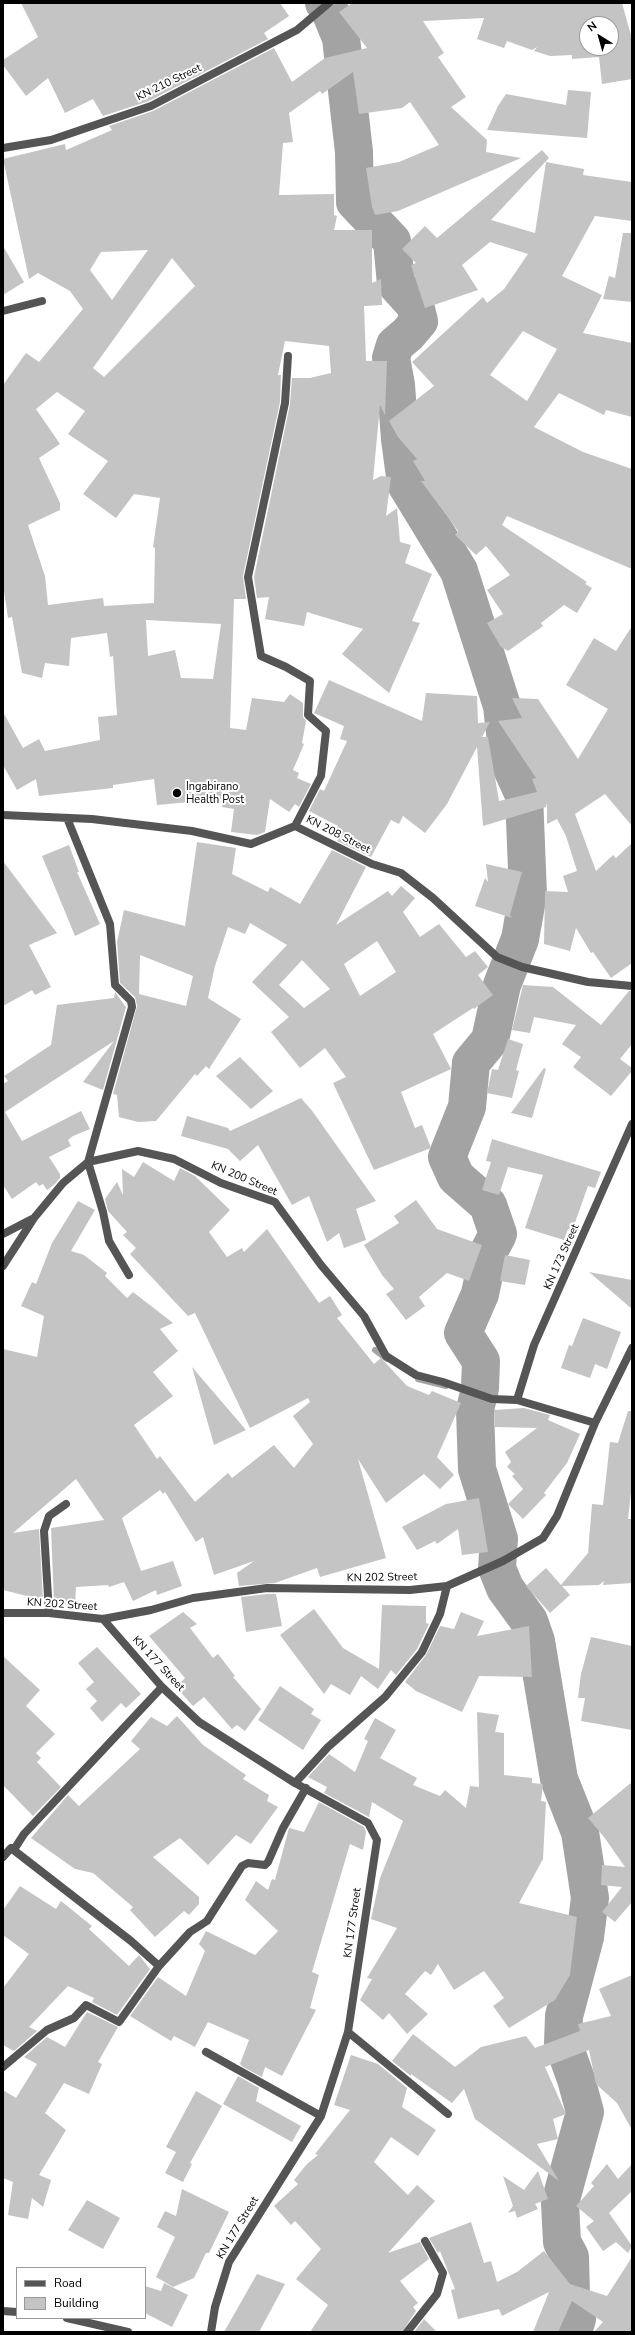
<!DOCTYPE html>
<style>
body{margin:0}
#map{position:relative;width:635px;height:2335px;overflow:hidden;background:#fff;font-family:"Nunito Sans",sans-serif}
canvas{display:block}
.frame{position:absolute;inset:0;border:4px solid #000;pointer-events:none}
.legend{position:absolute;left:16px;top:2267px;width:130px;height:52px;box-sizing:border-box;background:#fff;border:1px solid #999;margin:0;padding:5px 7px;list-style:none;font-size:12px;color:#000}
.legend li{display:flex;align-items:center;gap:8px;height:20px}
.legend b{width:20px;border:1px solid #999}
.north{position:absolute;left:579px;top:16px;width:40px;height:40px;box-sizing:border-box;background:#fff;border:1px solid #999;border-radius:50%;rotate:323deg;font-size:11px;font-weight:700;line-height:16px;text-align:center;color:#000}
.north::after{content:'';display:block;margin:auto;width:14px;height:18px;background:#000;clip-path:polygon(50% 0,100% 100%,50% 72%,0 100%)}
</style>
<div id="map">
<canvas width="635" height="2335"></canvas>
<div class="frame"></div>
<ul class="legend">
<li><b style="height:5px;background:#555"></b>Road</li>
<li><b style="height:11px;background:#c4c4c4"></b>Building</li>
</ul>
<div class="north">N</div>
</div>
<script>
const ctx = document.querySelector('canvas').getContext('2d');
ctx.lineJoin = 'round';
function shape(rows) {
  const path = new Path2D();
  for (const r of rows) {
    path.moveTo(r[0], r[1]);
    for (let i = 2; i < r.length; i += 2) path.lineTo(r[i], r[i + 1]);
  }
  return path;
}
function trace(path, color, width, dash) {
  ctx.strokeStyle = color;
  ctx.lineWidth = width;
  ctx.lineCap = dash ? 'butt' : 'round';
  ctx.setLineDash(dash || []);
  ctx.stroke(path);
}
function paint(path, color) {
  ctx.fillStyle = color;
  ctx.fill(path, 'evenodd');
}
function label(font, color, halo, rows, align = 'center') {
  ctx.font = font + ' "Nunito Sans",sans-serif';
  ctx.lineWidth = 4;
  ctx.setLineDash([]);
  ctx.textBaseline = 'middle';
  ctx.strokeStyle = halo;
  ctx.fillStyle = color;
  for (const [text, x, y, turn = 0] of rows) {
    ctx.save();
    ctx.translate(x, y);
    ctx.rotate((+turn || 0) * Math.PI / 180);
    ctx.textAlign = isNaN(turn) ? turn : align;
    if (halo) ctx.strokeText(text, 0, 0);
    ctx.fillText(text, 0, 0);
    ctx.restore();
  }
}
const stream = shape([
 [375,1350,387,1359],
 [418,1379,446,1386],
 [465,1388,480,1388],
 [582,1844,596,1855]
]);
const river = shape([
 [324,3,328,6,341,38,354,152,355,202,392,241,396,284,415,305,419,321,408,334,395,345,391,358,396,385,400,439,406,484,459,571,502,706,508,760,524,795,528,894,520,939,502,985,490,1040,471,1063,467,1107,447,1157,456,1177,488,1205,498,1234,489,1251,480,1294,463,1333,481,1361,480,1388,475,1410,477,1469,499,1539,497,1568,505,1588,529,1621,536,1641,559,1779,580,1832,590,1898,585,1937,564,2016,563,2043,576,2079,585,2112,560,2203,562,2242,570,2257,571,2296,577,2319,573,2332]
]);
const building = shape([
 [21,3,280,3,289,16,264,33,268,39,149,101,103,116,93,99,65,113,48,78,26,96,3,65,3,60,38,37],
 [352,3,622,3,632,39,632,79,602,84,599,57,572,59,572,55,550,56,534,51,537,47,532,50,507,41,504,48,477,39,484,18,423,21,444,53,438,57,466,97,451,107,487,140,486,152,521,158,398,211,375,215,372,207,366,168,399,162,439,145,410,102,402,108,359,114,353,72,322,94,320,91,289,113,293,142,283,143,279,195,334,194,334,215,337,216,334,230,372,230,372,283,381,279,382,305,364,306,366,361,387,361,385,415,380,405,373,480,381,476,391,477,386,516,397,508,400,542,411,545,405,563,432,574,412,621,420,623,389,693,342,654,363,629,307,612,304,626,265,619,269,597,257,598,254,577,290,404,292,378,310,378,331,373,329,346,285,341,278,375,281,375,280,402,243,576,246,599,234,599,230,728,246,730,252,698,284,702,290,694,303,703,303,717,306,721,302,743,304,744,293,770,299,773,297,778,311,784,299,807,295,804,289,812,270,799,265,832,257,835,231,832,234,809,222,807,223,799,157,805,154,779,113,785,113,788,39,796,36,779,17,790,3,765,3,712,23,748,39,739,45,751,100,740,98,717,117,715,113,656,110,657,107,633,71,638,69,666,45,663,42,678,22,673,12,617,8,618,3,584,3,385,26,353,39,362,83,309,70,291,38,273,29,279,3,159,65,144,66,150,112,130,109,126,153,111,274,48,292,82,325,58,367,48,339,12],
 [587,24,611,24,611,48,587,48],
 [148,250,112,300,90,270,101,252],
 [172,258,195,286,104,377,93,368],
 [57,392,85,411,68,434,108,461,83,494,116,518,134,494,160,498,153,547,155,548,154,603,104,606,103,598,48,605,45,576,28,525,60,510,60,503,39,458,60,444,36,409],
 [146,620,221,624,213,679,181,678,175,650,148,656],
 [568,90,591,92,587,138,487,130,498,106,506,94,566,105],
 [542,150,549,158,491,220,535,233,546,162,584,169,583,175,632,182,632,221,595,216,562,276,602,295,583,333,632,343,632,417,606,410,604,415,559,393,534,427,583,452,632,469,632,569,507,516,502,525,587,582,585,584,592,588,577,613,564,605,541,623,543,626,508,651,501,647,487,623,503,614,487,590,510,575,486,546,476,555,455,535,458,531,421,481,425,481,413,461,417,459,398,437,389,421,434,386,412,362,483,297,487,303,504,289,528,254,490,242,462,265,478,290,425,308,411,265,416,263,402,249,425,226,437,238],
 [523,331,557,349,527,401,490,375],
 [623,233,632,233,632,302,603,299,609,276,615,278],
 [3,246,24,282,3,295],
 [632,626,632,826,605,794,575,814,596,871,613,855,616,858,632,843,632,963,611,978,593,952,591,953,576,928,570,951,544,944,545,891,568,892,563,876,577,871,566,836,557,819,547,824,547,803,546,807,483,826,477,747,447,804,425,833,403,816,399,824,391,820,371,857,337,841,340,836,334,833,338,826,309,811,320,789,324,791,347,741,340,739,344,726,314,713,329,680,422,721,426,693,477,696,478,723,490,722,482,737,488,737,499,801,537,792,532,779,536,778,498,721,522,718,512,698,538,699,578,759,608,709,566,685,594,638,616,651],
 [197,842,236,848,232,874,268,892,270,887,300,904,332,850,366,867,336,925,388,891,392,896,401,886,415,898,403,912,420,937,439,924,466,957,475,951,488,967,478,975,493,995,474,1009,473,1008,433,1034,451,1069,401,1092,415,1128,422,1125,431,1148,374,1170,333,1083,346,1077,325,1048,300,1068,271,1032,289,1017,252,982,287,945,250,923,245,934,228,927,215,966,208,998,241,1019,209,1069,206,1066,197,1076,195,1074,156,1121,138,1122,119,1117,117,1095,113,1094,137,1006,135,997,120,983,117,942,124,910,185,926],
 [377,941,396,972,360,996,344,964],
 [140,955,193,976,186,1006,139,994],
 [302,960,330,989,304,1008,279,985],
 [69,845,79,872,77,872,100,924,75,936,42,856],
 [3,861,57,933,29,945,51,987,35,995,32,990,3,1006],
 [486,864,522,872,510,915,512,918,475,906,485,878,488,882],
 [523,985,553,987,601,1025,629,991,632,991,632,1044,620,1059,632,1068,632,1071,611,1096,573,1067,581,1057,562,1044,576,1025,534,1017,530,1033,512,1030],
 [115,992,126,1007,103,1090,83,1082,114,1041,5,1112,22,1141,81,1111,90,1129,73,1136,68,1140,71,1146,49,1157,60,1174,60,1178,55,1184,47,1190,43,1184,39,1186,36,1182,12,1199,3,1185,3,1084,8,1081,4,1076,51,1045,57,1005,114,998],
 [508,1039,523,1044,516,1070,519,1071,512,1098,487,1093,492,1069,498,1070],
 [240,1057,273,1091,251,1109,216,1076],
 [544,1068,546,1069,532,1118,511,1113],
 [301,1098,313,1112,376,1201,356,1209,366,1240,344,1248,339,1233,327,1242,309,1196,292,1205,258,1145,240,1161,228,1149,181,1136,187,1116,228,1128,230,1131],
 [492,1139,601,1172,595,1188,588,1186,572,1231,568,1229,564,1240,525,1228,543,1175,508,1167,499,1195,482,1190,491,1162,486,1161],
 [143,1162,174,1181,180,1168,195,1176,230,1210,209,1232,227,1257,242,1248,244,1252,267,1229,319,1303,330,1296,342,1315,337,1318,374,1364,381,1358,407,1386,429,1395,432,1391,461,1403,437,1457,454,1475,440,1489,424,1474,386,1503,358,1459,386,1558,320,1577,317,1568,275,1583,239,1586,237,1573,254,1561,214,1575,203,1537,196,1542,165,1492,163,1494,160,1490,122,1518,141,1571,173,1561,182,1586,157,1595,156,1590,133,1601,124,1582,109,1587,108,1585,76,1587,75,1605,57,1604,54,1603,51,1528,104,1520,76,1479,13,1533,39,1529,43,1600,3,1590,3,1349,37,1357,44,1316,21,1306,32,1282,36,1284,52,1243,78,1201,95,1210,71,1251,84,1255,107,1273,105,1276,127,1298,133,1292,173,1323,160,1329,178,1351,153,1372,173,1396,134,1425,157,1459,160,1456,195,1502,228,1473,232,1478,274,1445,294,1468,313,1444,293,1416,310,1402,308,1398,250,1428,195,1313,188,1316,130,1254,136,1248,123,1235,127,1232,108,1211,105,1199,117,1182,123,1195,122,1169,134,1177],
 [416,1200,437,1229,482,1245,469,1281,447,1273,419,1297,425,1306,406,1320,386,1294,394,1289,382,1275,364,1245,399,1223,394,1216],
 [505,1255,530,1260,525,1285,500,1281],
 [589,1272,632,1280,632,1309],
 [583,1318,621,1332,607,1369,595,1364,590,1378,561,1368,569,1345,572,1346],
 [192,1367,246,1430,214,1445],
 [524,1408,550,1415,548,1420,580,1434,567,1463,544,1493,546,1495,523,1519,508,1504,523,1489,512,1476,515,1474,507,1467,511,1462,505,1452,537,1428,495,1427,494,1410],
 [628,1411,632,1411,632,1483,628,1519,632,1519,632,1583,603,1585,604,1581,599,1585,562,1586,570,1595,550,1613,526,1586,546,1568,561,1585,588,1553,592,1504,603,1505,610,1442,618,1443],
 [479,1498,488,1552,462,1555,458,1529,437,1544,435,1541,417,1550,402,1527,446,1504],
 [267,1594,276,1594,282,1626,246,1632,241,1597],
 [382,1605,426,1606,426,1623,429,1624,417,1649,396,1675,391,1670,378,1689,361,1676,350,1695,331,1684,324,1694,280,1635,314,1609,343,1648,379,1669],
 [183,1612,197,1624,190,1628,213,1658,218,1654,235,1676,233,1677,261,1709,245,1731,237,1725,232,1729,204,1697,193,1706,176,1687,185,1678,149,1636],
 [461,1612,484,1621,477,1636,529,1626,532,1677,479,1676,462,1712,416,1691,405,1682,426,1655,440,1626,454,1629],
 [591,1637,632,1646,632,1730,581,1721,585,1698,578,1698,581,1674],
 [97,1647,141,1694,126,1708,121,1703,102,1722,90,1708,97,1701,86,1689,94,1682,78,1663],
 [3,1656,40,1690,26,1706,55,1734,36,1753,41,1758,37,1762,61,1787,33,1816,3,1785],
 [280,1686,314,1709,311,1714,321,1720,303,1750,258,1720],
 [477,1712,499,1715,495,1732,504,1733,504,1775,532,1778,532,1783,543,1784,541,1801,546,1802,543,1859,519,1903,577,1917,570,1975,555,2000,509,2028,493,2006,504,1998,484,1971,454,1990,438,1964,431,1975,425,1971,405,1994,428,2014,407,2034,389,2013,383,2020,360,2000,372,1979,367,1978,397,1928,371,1919,380,1878,403,1821,372,1802,369,1817,324,1793,327,1787,308,1777,329,1754,355,1772,368,1741,364,1739,375,1718,396,1730,380,1758,417,1778,413,1785,440,1796,445,1790,466,1808,470,1786,479,1787],
 [177,1716,203,1745,246,1775,243,1779,269,1795,267,1801,278,1807,251,1844,236,1835,208,1865,180,1838,153,1857,199,1897,199,1904,189,1915,184,1911,155,1937,130,1910,133,1907,93,1873,75,1869,31,1838,68,1795,79,1806,140,1749,131,1741,151,1717,167,1726],
 [632,1782,632,1902,615,1922,602,1912,622,1887,601,1885,602,1865,625,1867,604,1837,588,1818],
 [319,1802,364,1827,366,1832,363,1850,350,1844,312,1972,319,1975,310,2008,316,2010,282,2076,265,2067,262,2077,243,2067,240,2064,249,2040,208,2022,195,2047,174,2036,171,2041,130,2016,158,1977,186,1996,205,1951,199,1944,206,1931,255,1955,278,1931,245,1900,256,1881,268,1890,272,1879,275,1880,289,1828,304,1832],
 [20,1886,56,1909,61,1901,92,1926,89,1929,129,1966,139,1955,150,1969,117,2015,92,2002,94,1998,68,1986,29,2027,37,2031,14,2051,3,2045,3,1988,29,1954,3,1935,3,1910],
 [632,1975,632,2130,617,2103,596,2084,589,2050,545,2067,566,2114,553,2119,558,2139,537,2144,559,2181,475,2119,464,2089,452,2103,411,2074,411,2076,392,2061,413,2034,455,2067,481,2047,526,2036,535,2048,580,2031,578,2024,611,2016,599,1989],
 [87,2012,118,2027,98,2062,102,2064,89,2094,64,2083,45,2113,66,2130,39,2175,51,2180,43,2207,32,2198,28,2219,8,2215,13,2182,3,2178,3,2090,16,2098,37,2064,24,2057,47,2037,65,2047],
 [351,2055,378,2064,407,2088,402,2107,436,2130,418,2156,391,2137,374,2162,408,2195,417,2185,435,2201,388,2253,420,2242,429,2259,400,2281,418,2303,413,2307,416,2311,402,2332,310,2332,328,2305,296,2279,321,2249,295,2221,291,2225,274,2206,298,2184,294,2180,307,2164,318,2155,315,2154,350,2110,334,2105],
 [238,2076,259,2088,256,2101,301,2126,292,2142,223,2104],
 [196,2091,222,2106,190,2163,192,2164,183,2182,165,2173,176,2152,166,2147],
 [607,2164,618,2179,632,2164,632,2191,609,2213,632,2246,628,2253,616,2242,603,2251,586,2227,594,2221,576,2206,594,2186,591,2183],
 [538,2171,548,2199,535,2204,538,2209,517,2218,515,2211,508,2213,513,2206,503,2176,524,2190],
 [182,2189,229,2212,209,2253,206,2253,194,2278,173,2287,156,2277,175,2237,157,2227,165,2211,176,2216],
 [87,2200,120,2218,103,2249,68,2230],
 [471,2222,484,2263,491,2261,497,2282,517,2272,544,2251,570,2284,607,2296,632,2257,632,2332,594,2332,603,2322,572,2301,558,2332,533,2332,549,2292,502,2316,499,2309,458,2319,451,2290,455,2289,440,2251,438,2253,429,2238],
 [257,2274,285,2284,259,2332,224,2332],
 [164,2283,188,2295,172,2327,145,2313,145,2286,161,2291],
 [424,2319,437,2332,414,2332]
]);
const minor = shape([
 [3,148,51,140,151,106,297,30,329,3],
 [3,311,42,301],
 [288,356,285,403,248,577,261,656,286,667,310,681,308,715,326,731,321,776,295,826],
 [3,815,92,819,192,831,251,844,295,826,372,864,401,873,433,898,497,957,522,967,588,982,632,986],
 [67,818,110,924,115,985,131,1001,132,1007,88,1162,103,1212,109,1241,129,1275],
 [3,1234,32,1219],
 [3,1266,34,1218,63,1183,88,1162,138,1151,174,1159,221,1183,275,1202,321,1265,364,1316,386,1356,416,1375,443,1382,492,1399,517,1400,595,1423],
 [517,1400,534,1345,632,1124],
 [3,1613,49,1613,103,1619,151,1610,193,1598,267,1588,410,1590,447,1586,503,1561,543,1538,557,1516,595,1423,632,1348],
 [49,1613,44,1531,49,1516,66,1504],
 [103,1619,162,1687,199,1722,295,1783,368,1823,377,1840,348,2032,321,2116,229,2262,215,2307,211,2332],
 [295,1783,328,1747,385,1697,422,1652,440,1614,447,1586],
 [3,1857,11,1848],
 [159,1966,131,1941,11,1848,15,1848,24,1834,162,1687],
 [348,2032,448,2114],
 [206,2052,321,2116],
 [3,2067,47,2030,74,2018,86,2005,119,2022,159,1966,190,1932,207,1921,242,1866,248,1863,265,1865,268,1862,283,1828,306,1788],
 [3,2311,17,2312],
 [67,2318,128,2332],
 [407,2332,437,2294,443,2273,425,2241]
]);
const markers = [
 [177,793,5,"#000"]
];
const streetNames = [
 ["KN 210 Street",169,83,-26],
 ["KN 208 Street",338,835,27],
 ["KN 200 Street",244,1179,23],
 ["KN 173 Street",562,1257,-66],
 ["KN 202 Street",382,1578,-1],
 ["KN 202 Street",62,1605,4],
 ["KN 177 Street",158,1664,47],
 ["KN 177 Street",353,1923,-82],
 ["KN 177 Street",238,2228,-59]
];
const poiNames = [
 ["Ingabirano",186,787],
 ["Health Post",186,800]
];
trace(stream, '#a3a3a3', 6);
trace(river, '#a3a3a3', 38);
paint(building, '#c4c4c4');
trace(minor, '#555', 8);
for (const [x, y, r, color] of markers) {
  const dot = new Path2D();
  dot.arc(x, y, r, 0, 2 * Math.PI);
  ctx.fillStyle = color;
  ctx.fill(dot);
  trace(dot, '#fff', 1.5);
}
label('11px', '#000', '#fff', streetNames);
label('11px', '#000', '#fff', poiNames, 'left');
</script>
